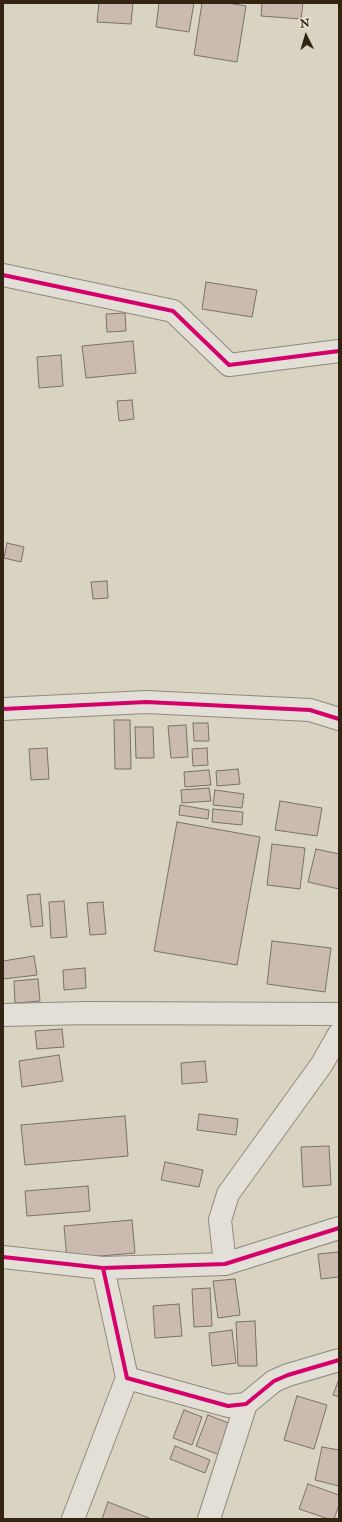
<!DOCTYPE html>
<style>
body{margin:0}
#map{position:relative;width:342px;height:1522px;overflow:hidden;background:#d9d3c2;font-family:"IM FELL Double Pica",serif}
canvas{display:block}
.frame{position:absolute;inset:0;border:4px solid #332411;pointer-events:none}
.north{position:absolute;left:286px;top:16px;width:40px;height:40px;-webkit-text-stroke:3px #ece6d2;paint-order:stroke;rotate:355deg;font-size:11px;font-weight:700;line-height:16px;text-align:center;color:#332411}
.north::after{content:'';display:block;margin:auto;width:14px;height:18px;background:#332411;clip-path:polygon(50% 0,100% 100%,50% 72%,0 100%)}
</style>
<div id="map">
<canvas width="342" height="1522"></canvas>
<div class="frame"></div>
<div class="north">N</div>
</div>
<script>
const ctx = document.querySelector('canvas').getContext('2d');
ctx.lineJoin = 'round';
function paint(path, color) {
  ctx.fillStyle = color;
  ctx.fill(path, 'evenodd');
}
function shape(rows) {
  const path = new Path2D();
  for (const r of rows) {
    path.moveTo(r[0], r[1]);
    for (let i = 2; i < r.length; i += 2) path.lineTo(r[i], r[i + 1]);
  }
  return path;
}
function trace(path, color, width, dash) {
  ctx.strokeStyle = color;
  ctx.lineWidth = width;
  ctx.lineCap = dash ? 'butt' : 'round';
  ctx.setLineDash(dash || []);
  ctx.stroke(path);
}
const building = shape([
 [99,3,133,3,131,24,97,22,99,3],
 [159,3,194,3,189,32,156,27,159,3],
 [202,3,227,3,246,6,237,62,194,55,202,3],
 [262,3,303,3,301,19,261,16,262,3],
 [206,282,257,290,252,317,202,309,206,282],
 [125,313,126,331,107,332,106,314,125,313],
 [133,341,136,373,86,378,82,346,133,341],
 [61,355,63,386,39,388,37,357,61,355],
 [132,400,134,419,119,421,117,401,132,400],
 [7,543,24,547,21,562,4,558,7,543],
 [107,581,108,598,93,599,91,582,107,581],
 [114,720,130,720,131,769,115,769,114,720],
 [193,723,208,723,209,741,194,741,193,723],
 [186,725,188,757,171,758,168,726,186,725],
 [135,727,153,727,154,758,136,758,135,727],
 [47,748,49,779,31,780,29,749,47,748],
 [207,748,208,765,193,766,192,749,207,748],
 [238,769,240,784,217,786,216,771,238,769],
 [209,770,211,785,185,787,184,772,209,770],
 [209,788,211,801,182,803,181,790,209,788],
 [215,790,244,794,242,808,213,805,215,790],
 [280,801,322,808,317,836,275,830,280,801],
 [180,805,209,810,208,819,179,815,180,805],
 [213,809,243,812,242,825,212,822,213,809],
 [177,822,260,837,237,965,154,951,177,822],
 [272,844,305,848,300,889,267,885,272,844],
 [316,849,339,854,339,889,308,882,316,849],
 [40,894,43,926,31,927,27,895,40,894],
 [64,901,67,937,51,938,49,902,64,901],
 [103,902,106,934,90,935,87,903,103,902],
 [272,941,331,948,325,992,267,984,272,941],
 [34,956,37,975,3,979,3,961,34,956],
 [85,968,86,988,64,990,63,970,85,968],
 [38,979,40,1001,15,1003,14,981,38,979],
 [62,1029,64,1047,37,1049,35,1031,62,1029],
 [59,1055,63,1081,22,1087,19,1061,59,1055],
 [205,1061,207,1082,182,1084,181,1063,205,1061],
 [199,1114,238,1119,236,1135,197,1130,199,1114],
 [125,1116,128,1156,25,1165,21,1125,125,1116],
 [329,1146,331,1185,303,1187,301,1147,329,1146],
 [165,1162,203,1170,199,1187,161,1180,165,1162],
 [88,1186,90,1211,27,1216,25,1191,88,1186],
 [132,1220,135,1253,67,1259,64,1226,132,1220],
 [339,1252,339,1277,321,1279,318,1254,339,1252],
 [235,1279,240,1315,218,1318,213,1281,235,1279],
 [210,1288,212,1326,194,1327,192,1289,210,1288],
 [179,1304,182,1336,155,1338,153,1306,179,1304],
 [255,1321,257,1366,238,1366,236,1322,255,1321],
 [232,1330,236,1363,212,1366,209,1333,232,1330],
 [339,1379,339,1397,333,1395,339,1379],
 [297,1396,327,1405,314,1449,284,1440,297,1396],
 [184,1410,202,1417,192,1445,173,1438,184,1410],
 [208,1415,231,1424,220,1455,196,1446,208,1415],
 [175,1446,210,1460,205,1473,170,1459,175,1446],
 [322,1447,339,1450,339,1486,315,1480,322,1447],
 [308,1484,339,1495,339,1505,334,1519,329,1519,299,1509,308,1484],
 [108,1502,149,1518,149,1519,102,1519,108,1502]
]);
const street = shape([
 [3,275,173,311,229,365,339,351],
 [3,709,146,702,310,710,339,719],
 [3,1015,88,1013,339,1014],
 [3,1257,103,1268,225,1264,339,1228],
 [225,1264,220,1220,228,1194,322,1064,339,1034],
 [103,1268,127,1378,228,1406,246,1404,274,1381,288,1375,339,1360],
 [73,1519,127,1378],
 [209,1519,246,1404]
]);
const cycleway = shape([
 [3,275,173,311,229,365,339,351],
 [3,709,146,702,310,710,339,719],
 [3,1257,103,1268,225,1264,339,1228],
 [103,1268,127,1378,228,1406,246,1404,274,1381,288,1375,339,1360]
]);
paint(building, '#cabab0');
trace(building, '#787267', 1);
trace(street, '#8f8a7e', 24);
trace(street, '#e2dfd6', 22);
trace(cycleway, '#d6006c', 4);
</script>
